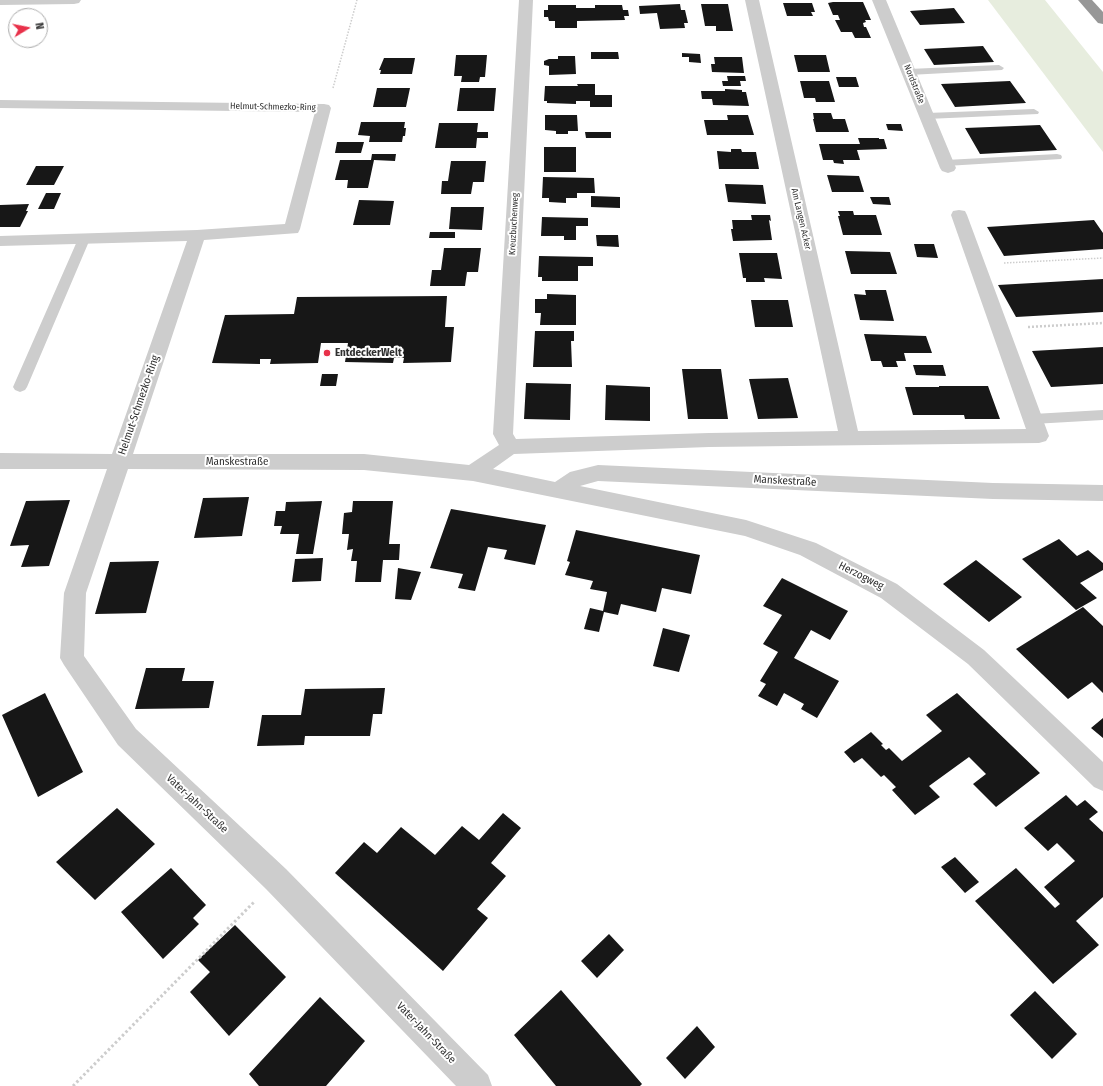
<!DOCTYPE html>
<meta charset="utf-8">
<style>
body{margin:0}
#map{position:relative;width:1103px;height:1086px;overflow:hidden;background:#fff;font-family:"Fira Sans Condensed",sans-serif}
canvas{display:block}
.north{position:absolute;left:8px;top:8px;width:40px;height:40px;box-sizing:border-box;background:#fff;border:1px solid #acacac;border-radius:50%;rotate:80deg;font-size:11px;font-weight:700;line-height:16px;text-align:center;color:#303030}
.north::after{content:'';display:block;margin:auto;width:14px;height:18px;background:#e8314a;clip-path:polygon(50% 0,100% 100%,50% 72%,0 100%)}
</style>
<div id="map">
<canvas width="1103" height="1086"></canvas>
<div class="north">N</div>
</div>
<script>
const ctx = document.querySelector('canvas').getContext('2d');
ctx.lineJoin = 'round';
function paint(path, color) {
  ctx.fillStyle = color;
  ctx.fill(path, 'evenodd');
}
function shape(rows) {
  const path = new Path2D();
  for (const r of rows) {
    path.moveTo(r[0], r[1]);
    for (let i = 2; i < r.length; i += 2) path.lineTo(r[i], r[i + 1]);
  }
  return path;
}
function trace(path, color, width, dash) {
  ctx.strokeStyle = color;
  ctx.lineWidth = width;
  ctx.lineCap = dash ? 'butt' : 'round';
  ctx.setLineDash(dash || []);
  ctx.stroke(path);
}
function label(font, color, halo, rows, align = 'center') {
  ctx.font = font + ' "Fira Sans Condensed",sans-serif';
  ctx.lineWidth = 4;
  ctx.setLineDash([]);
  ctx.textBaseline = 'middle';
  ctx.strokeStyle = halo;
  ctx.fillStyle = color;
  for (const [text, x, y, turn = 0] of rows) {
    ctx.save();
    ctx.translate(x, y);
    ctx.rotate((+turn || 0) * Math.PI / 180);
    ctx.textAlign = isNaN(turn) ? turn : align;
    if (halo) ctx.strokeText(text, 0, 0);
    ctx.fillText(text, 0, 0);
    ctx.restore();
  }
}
const green = shape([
 [988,0,1045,0,1103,72,1103,152]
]);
const building = shape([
 [833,2,863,2,871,20,865,20,866,22,863,23,864,27,866,27,871,38,855,38,852,32,841,32,835,20,840,20,838,15,833,15,828,3],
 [783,3,812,3,815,12,811,12,813,16,787,16],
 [680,4,681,10,685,10,688,23,684,23,685,28,660,29,657,13,640,14,639,6],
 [701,4,728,4,733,31,716,31,716,26,705,26],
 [548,5,576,5,576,8,595,8,595,5,622,5,623,10,628,10,629,16,624,16,625,20,577,21,577,28,555,28,555,21,549,21,548,17,544,17,544,10,548,10],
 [954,8,965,23,920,25,910,11],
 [983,46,994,62,934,65,924,49],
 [591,52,618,52,619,59,591,59],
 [682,53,700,54,701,63,689,62,689,57,682,57],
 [456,55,487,55,485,77,480,77,479,82,461,82,462,76,454,76],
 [794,55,826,55,830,72,798,72],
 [558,56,575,56,576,74,549,75,549,66,544,65,544,61,549,59,558,59],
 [714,57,742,57,744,73,712,72,711,64,715,64],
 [384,58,415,58,412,74,380,74,381,70,379,70],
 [727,76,745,76,746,81,740,81,741,86,723,86,722,81,728,81],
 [836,77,856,77,859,87,839,87],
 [800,81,829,81,835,102,816,102,815,98,804,98],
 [1010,81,1026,103,955,107,941,84],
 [577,84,595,84,595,95,612,95,612,107,590,107,590,101,576,101,576,104,547,103,547,101,544,101,545,86,578,86],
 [377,88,410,88,406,107,373,107],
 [460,88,496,88,494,111,457,111],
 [725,89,742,90,742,92,746,92,749,106,713,105,712,99,702,99,701,91,725,91],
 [813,113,831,113,833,119,845,119,849,132,816,132,813,119,814,119],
 [545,115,577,115,578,131,568,131,568,134,556,134,556,131,545,130],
 [727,115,748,115,754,135,707,135,704,120,728,120],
 [361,122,405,122,404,128,406,128,405,136,403,136,402,142,369,142,370,136,358,135],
 [439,123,478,123,477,132,488,132,488,138,477,138,476,148,435,148],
 [886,124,901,124,903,131,888,130],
 [1040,125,1057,150,980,154,965,128],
 [585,132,611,132,611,138,586,138],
 [858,138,879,138,879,139,884,139,887,149,857,150,860,160,843,160,844,164,834,163,833,160,823,160,819,144,860,144],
 [337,142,364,142,361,153,335,153],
 [544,147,576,147,576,172,544,172],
 [731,149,741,149,742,152,756,152,759,169,719,169,717,151,731,152],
 [372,154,396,154,395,161,374,160,368,188,347,188,348,180,335,180,340,160,371,160],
 [451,161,486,161,484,182,473,182,471,194,441,194,442,181,448,181],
 [36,166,64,166,54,185,26,185],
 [827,175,859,176,864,192,832,192],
 [543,177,594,178,595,193,577,193,577,198,566,198,566,203,549,202,549,198,542,198],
 [725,184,763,185,766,204,728,202],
 [46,193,61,193,54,209,38,209],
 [591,196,620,197,620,208,591,207],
 [870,197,889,197,891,205,873,204],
 [359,200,394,201,390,225,353,225],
 [29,204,26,211,28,211,20,227,0,227,0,205],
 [451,207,484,207,482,230,449,229],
 [838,211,853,211,854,215,876,215,882,235,843,235,838,216,840,216],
 [751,215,770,215,771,221,769,220,772,240,733,241,731,229,733,229,732,220,752,220],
 [542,217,588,218,588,226,576,226,576,240,564,240,564,236,541,236],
 [1094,220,1103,233,1103,249,1004,256,987,227],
 [430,232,455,232,455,238,429,238],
 [596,235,618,235,619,247,597,246],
 [914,244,934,244,938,258,917,257],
 [444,248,481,248,478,272,467,272,465,286,430,286,432,270,441,270],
 [845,251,890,252,897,274,851,274],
 [739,253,777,253,782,279,764,278,765,282,746,282,746,278,743,278],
 [539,256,593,257,593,266,578,266,578,281,542,281,542,277,538,277],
 [1103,279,1103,312,1016,317,998,285],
 [865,290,886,290,894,321,860,320,854,294,866,295],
 [547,294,576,295,576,325,540,325,541,313,535,313,535,299,547,299],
 [447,296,445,327,454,327,451,362,403,363,404,358,394,358,393,363,345,362,348,343,321,343,318,363,270,364,271,359,260,359,260,364,212,363,225,315,294,314,297,297],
 [751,300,788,300,793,327,755,327],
 [535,331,574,331,574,341,571,341,572,367,533,367],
 [864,334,926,336,932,353,904,353,906,361,896,361,898,367,883,367,881,361,871,361],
 [1103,347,1103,384,1051,387,1032,351],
 [913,365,943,365,946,376,916,375],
 [682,369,721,369,728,419,688,419],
 [322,374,338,374,336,386,320,386],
 [788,378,798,418,758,419,749,379],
 [526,383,571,384,570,420,524,419],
 [606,385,650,387,650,421,605,420],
 [939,386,988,386,1000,419,965,419,964,415,913,415,905,387,939,387],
 [249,497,242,536,194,538,203,498],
 [70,500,49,566,21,567,29,545,10,546,26,501],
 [322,501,313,554,296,554,299,534,280,534,282,526,274,526,276,511,285,511,286,502],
 [353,501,393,501,389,544,400,544,399,560,383,560,381,582,355,582,357,561,351,561,353,549,347,550,349,534,342,534,344,513,352,512],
 [451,509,546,525,535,565,504,559,507,550,488,547,475,591,458,588,463,574,430,568],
 [576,530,700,555,691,594,662,588,656,612,621,604,618,615,604,612,599,632,584,629,590,608,603,611,607,592,590,589,593,581,565,575,570,562,567,561],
 [1059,539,1077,556,1088,550,1103,563,1103,570,1080,583,1097,598,1076,610,1022,559],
 [323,558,321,581,292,582,295,559],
 [976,560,1022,597,989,622,943,584],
 [159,561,146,613,95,614,110,562],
 [398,568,421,572,411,600,395,599],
 [782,578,848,611,830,640,811,630,794,658,839,681,817,718,801,709,804,704,784,693,777,706,758,696,766,684,760,681,778,652,763,644,782,615,763,606],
 [1083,607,1103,626,1103,693,1092,682,1068,699,1016,649],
 [663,628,690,635,679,672,653,666],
 [146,668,185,668,182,681,214,681,209,708,135,709],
 [385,688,382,714,373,714,370,736,305,736,304,745,257,746,262,715,301,715,305,689],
 [45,693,83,772,38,797,2,715],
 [957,693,1040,773,996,807,973,784,986,774,969,757,929,786,940,797,915,815,892,790,896,787,884,775,881,777,862,758,854,763,844,752,871,732,883,744,881,745,886,750,889,748,902,761,942,731,926,715],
 [1103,718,1103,738,1091,728],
 [1066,795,1077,806,1085,800,1098,812,1089,819,1103,832,1103,897,1076,921,1099,945,1053,984,975,901,1016,868,1055,908,1060,904,1044,887,1075,861,1057,843,1048,851,1024,828],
 [117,808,155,844,95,900,56,862],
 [503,813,521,828,491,863,506,876,477,909,488,918,443,971,335,873,364,842,377,853,401,827,435,855,462,826,479,840],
 [955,857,979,882,965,893,941,867],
 [171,868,206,905,193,918,199,924,163,959,121,912],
 [235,925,286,977,229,1036,190,992,210,972,198,960],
 [609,934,624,950,597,978,581,961],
 [561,990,642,1084,640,1086,556,1086,514,1035],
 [1035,991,1077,1034,1052,1059,1010,1015],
 [320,997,365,1041,326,1086,259,1086,249,1074],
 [697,1026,715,1047,685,1079,666,1058]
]);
const pathFar2 = shape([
 [333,88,357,0],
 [1004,263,1103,258]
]);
const pathFar1 = shape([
 [1028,327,1103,323]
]);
const path = shape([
 [73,1086,255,901]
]);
const service = shape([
 [999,65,1004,68,1002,70,909,75,904,72,909,69,999,65],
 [1034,109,1039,112,1038,114,927,119,922,116,927,113,1034,109],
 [1057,154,1061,155,1062,157,1061,159,946,166,941,163,946,160,1057,154],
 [84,235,88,236,90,239,27,387,25,390,20,392,15,390,13,387,78,239,80,236,84,235],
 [1103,410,1103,420,1033,424,1028,422,1026,419,1028,416,1033,414,1103,410]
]);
const minor = shape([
 [0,0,81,0,79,3,74,4,0,5,0,0],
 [519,0,533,0,513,434,516,439,709,433,838,431,745,0,759,0,858,431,1026,429,951,215,953,211,959,210,965,211,967,215,1049,436,1046,441,1039,443,709,447,514,454,493,469,555,482,570,472,598,465,993,483,1103,485,1103,501,993,499,598,481,580,486,746,520,816,543,897,584,984,650,1103,762,1103,791,1094,787,968,664,881,598,800,555,745,536,473,481,364,470,128,469,86,593,84,656,136,729,286,869,488,1075,492,1086,456,1086,266,889,118,745,64,665,60,658,64,593,107,469,0,469,0,453,112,454,187,241,0,246,0,236,197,230,285,224,315,112,0,108,0,100,324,104,329,105,331,108,300,229,298,233,204,240,133,454,364,454,469,465,499,445,493,434,519,0],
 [872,0,886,0,956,168,954,171,948,173,942,171,940,168,872,0]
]);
const motorway = shape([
 [1078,0,1092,0,1103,12,1103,24,1098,23,1078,0]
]);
const markers = [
 [327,353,4,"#e8314a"]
];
const farStreetnames = [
 ["Nordstraße",914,84,68],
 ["Helmut-Schmezko-Ring",273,107,1],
 ["Am Langen Acker",801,219,77],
 ["Kreuzbuchenweg",514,224,-87]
];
const poiNames = [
 ["EntdeckerWelt",335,353]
];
const streetNames = [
 ["Helmut-Schmezko-Ring",139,405,-71],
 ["Manskestraße",237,462],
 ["Manskestraße",785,481,3],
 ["Herzogweg",861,576,27],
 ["Vater-Jahn-Straße",197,804,43],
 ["Vater-Jahn-Straße",426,1033,46]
];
paint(green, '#e7edde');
paint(building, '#171717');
trace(pathFar2, '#cdcdcd', 1.5, [1.5, 1.5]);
trace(pathFar1, '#cdcdcd', 2.5, [2, 2]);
trace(path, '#cdcdcd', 3, [2.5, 2.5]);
paint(service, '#cdcdcd');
paint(minor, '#cdcdcd');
paint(motorway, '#979797');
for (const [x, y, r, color] of markers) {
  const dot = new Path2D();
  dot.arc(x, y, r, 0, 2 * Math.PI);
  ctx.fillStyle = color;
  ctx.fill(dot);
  trace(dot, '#fff', 1.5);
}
label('9px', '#303030', '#fff', farStreetnames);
label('bold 11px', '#303030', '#fff', poiNames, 'left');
label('11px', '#303030', '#fff', streetNames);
</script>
